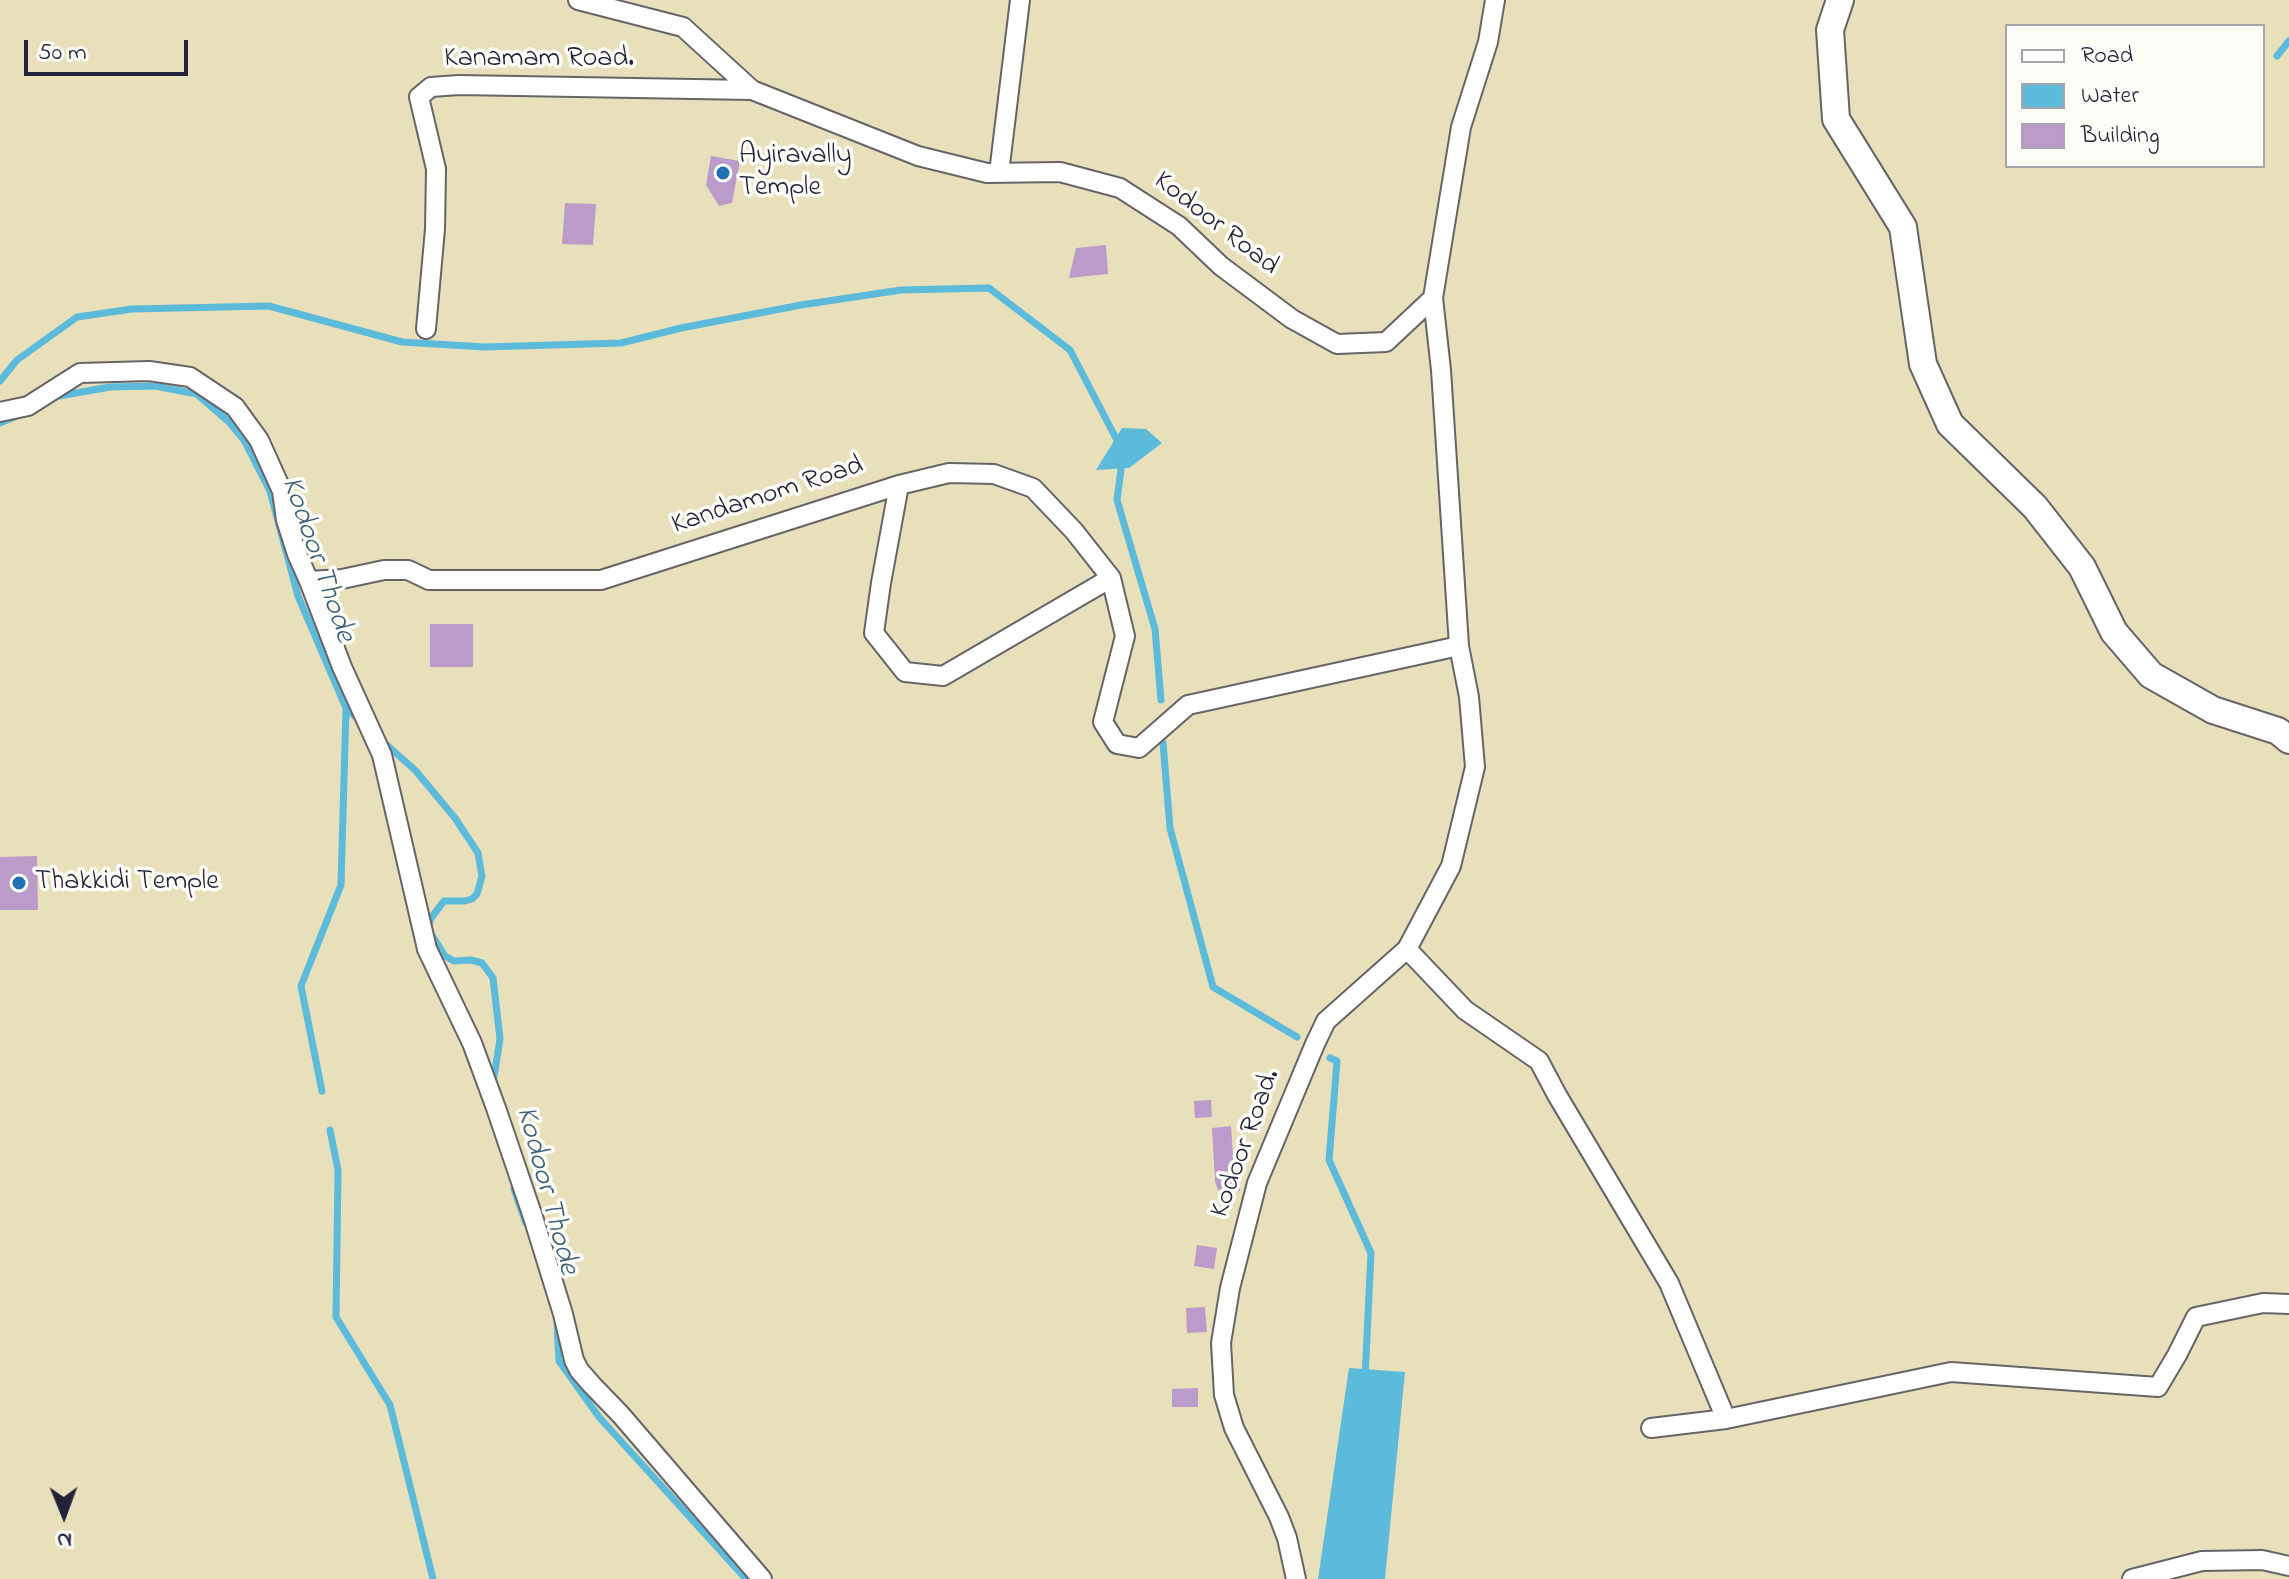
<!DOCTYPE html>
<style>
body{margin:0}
#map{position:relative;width:2289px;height:1579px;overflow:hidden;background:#e8e0bb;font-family:"Indie Flower",sans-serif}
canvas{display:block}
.legend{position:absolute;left:2005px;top:24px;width:260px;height:144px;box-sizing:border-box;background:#fdfcf7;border:2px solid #a5a5ac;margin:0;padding:10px 14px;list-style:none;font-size:24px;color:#22223b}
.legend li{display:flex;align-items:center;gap:16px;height:40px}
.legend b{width:40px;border:2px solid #a5a5ac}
.north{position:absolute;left:24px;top:1475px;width:80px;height:80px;-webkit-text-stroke:6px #fdfcf7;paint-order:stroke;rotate:179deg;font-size:22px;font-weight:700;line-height:32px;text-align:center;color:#22223b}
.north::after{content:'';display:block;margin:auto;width:28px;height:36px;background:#22223b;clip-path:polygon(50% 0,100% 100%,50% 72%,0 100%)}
.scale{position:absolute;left:24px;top:40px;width:164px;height:36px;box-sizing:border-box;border:4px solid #22223b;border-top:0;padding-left:10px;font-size:24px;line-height:28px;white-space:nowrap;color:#22223b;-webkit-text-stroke:6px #fdfcf7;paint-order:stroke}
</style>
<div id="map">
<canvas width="2289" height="1579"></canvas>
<ul class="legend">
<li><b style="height:10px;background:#fff"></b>Road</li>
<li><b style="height:22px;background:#5cbada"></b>Water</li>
<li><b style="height:22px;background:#bb9bc9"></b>Building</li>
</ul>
<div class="north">N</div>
<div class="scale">50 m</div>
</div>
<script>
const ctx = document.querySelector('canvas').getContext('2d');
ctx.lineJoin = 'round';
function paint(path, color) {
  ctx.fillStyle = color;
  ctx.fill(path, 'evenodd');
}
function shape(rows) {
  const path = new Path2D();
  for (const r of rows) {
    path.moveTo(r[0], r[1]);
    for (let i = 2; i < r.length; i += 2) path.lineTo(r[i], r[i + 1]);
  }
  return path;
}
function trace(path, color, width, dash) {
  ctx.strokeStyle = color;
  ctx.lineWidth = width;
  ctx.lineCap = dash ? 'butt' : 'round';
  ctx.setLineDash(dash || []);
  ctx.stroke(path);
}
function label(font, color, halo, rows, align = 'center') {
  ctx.font = font + ' "Indie Flower",sans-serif';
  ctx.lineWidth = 7;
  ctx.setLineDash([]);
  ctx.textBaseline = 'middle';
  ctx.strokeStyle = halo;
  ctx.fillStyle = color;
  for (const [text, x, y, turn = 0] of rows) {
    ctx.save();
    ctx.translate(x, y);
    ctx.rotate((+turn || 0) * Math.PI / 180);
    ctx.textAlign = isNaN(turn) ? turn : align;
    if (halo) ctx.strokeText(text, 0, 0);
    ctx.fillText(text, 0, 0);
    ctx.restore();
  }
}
const water = shape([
 [1122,428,1146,429,1162,443,1129,468,1096,470],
 [1349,1368,1405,1372,1385,1579,1318,1579]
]);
const stream = shape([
 [2277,56,2289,41],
 [0,381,17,360,77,317,132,309,269,306,402,342,484,347,621,343,681,328,801,305,901,290,989,288,1070,350,1120,446],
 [59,396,110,387,155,386,197,394,229,422,244,440,270,491,298,596,346,708,359,720],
 [0,423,19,415],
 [1122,462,1117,500,1155,629,1161,700],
 [380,739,415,770,455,818,478,853,482,876,477,894,472,899,465,901,444,901,431,918,429,925,430,932,445,956,454,961,471,960,482,963,493,978,500,1039,493,1083],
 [1163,743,1170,828,1213,987,1297,1037],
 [1330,1058,1337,1061,1329,1160,1371,1253,1365,1378],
 [322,1091,301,986,341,885,346,708],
 [330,1130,338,1170,336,1317,390,1405,433,1579],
 [514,1189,526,1223],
 [557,1322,559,1361,599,1417,746,1579]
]);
const building = shape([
 [711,156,740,161,732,203,719,206,706,185],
 [565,203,596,204,593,245,562,244],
 [1106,245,1108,274,1069,278,1076,248],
 [430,624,473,624,473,667,430,667],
 [37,856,38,910,0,910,0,857],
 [1211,1100,1212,1117,1195,1118,1194,1101],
 [1231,1126,1234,1170,1240,1170,1240,1191,1218,1190,1215,1181,1212,1128],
 [1197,1245,1217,1248,1214,1269,1194,1266],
 [1205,1307,1207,1332,1187,1333,1186,1308],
 [1198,1388,1198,1407,1172,1407,1172,1389]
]);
const street = shape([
 [578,0,683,27,752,90,918,156,987,173,1060,172,1120,188,1179,226,1221,266,1292,319,1337,344,1386,342,1433,298,1461,127,1488,42,1495,0],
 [999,173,1020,0],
 [426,329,435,229,436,169,419,97,431,87,459,85,752,90],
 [0,412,28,406,80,373,149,371,190,377,235,407,259,440,282,491,286,520,297,554,309,581,342,579,384,570,408,570,429,580,601,580,899,485,949,473,994,474,1033,488,1074,531,1111,578,1125,636,1103,722,1117,744,1139,748,1188,705,1459,646],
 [899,485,881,583,874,633,905,672,943,676,1111,578],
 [309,581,342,667,382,755,427,949,472,1043,496,1108,533,1217,563,1314,574,1360,579,1370,592,1385,621,1415,762,1579],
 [1407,949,1465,1010,1539,1061,1557,1095,1669,1283,1726,1419],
 [1651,1428,1726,1419,1951,1372,2158,1387,2177,1355,2196,1317,2263,1303,2289,1304],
 [1296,1579,1287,1538,1279,1517,1234,1428,1224,1395,1221,1343,1230,1288,1257,1183,1315,1044,1326,1021,1407,949,1451,866,1475,767,1469,697,1459,646,1441,370,1433,298],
 [2132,1579,2202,1561,2262,1560,2289,1566]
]);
const secondary = shape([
 [1840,0,1830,30,1836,119,1903,227,1923,364,1950,424,2035,507,2082,567,2114,632,2151,675,2213,710,2278,731,2289,740]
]);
const markers = [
 [723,173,8,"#1f6fb2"],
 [19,883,8,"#1f6fb2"]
];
const streetNames = [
 ["Kanamam Road.",539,60],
 ["Kodoor Road",1215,225,38],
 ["Kandamom Road",768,497,-18],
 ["Kodoor Road.",1247,1144,-70]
];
const poiNames = [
 ["Ayiravally",739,157],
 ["Temple",739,189],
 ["Thakkidi Temple",35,883]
];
const waterNames = [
 ["Kodoor Thode",316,560,71],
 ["Kodoor Thode",545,1191,75]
];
paint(water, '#5cbada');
trace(stream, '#5cbada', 7);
paint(building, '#bb9bc9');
trace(street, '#676468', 22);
trace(secondary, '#676468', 30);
trace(street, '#fff', 18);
trace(secondary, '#fff', 26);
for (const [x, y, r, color] of markers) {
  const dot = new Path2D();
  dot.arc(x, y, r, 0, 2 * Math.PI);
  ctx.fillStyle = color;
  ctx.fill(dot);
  trace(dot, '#fdfcf7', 3);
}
label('28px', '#22223b', '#fdfcf7', streetNames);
label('28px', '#22223b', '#fdfcf7', poiNames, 'left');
label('italic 30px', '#395f7b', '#fdfcf7', waterNames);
</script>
